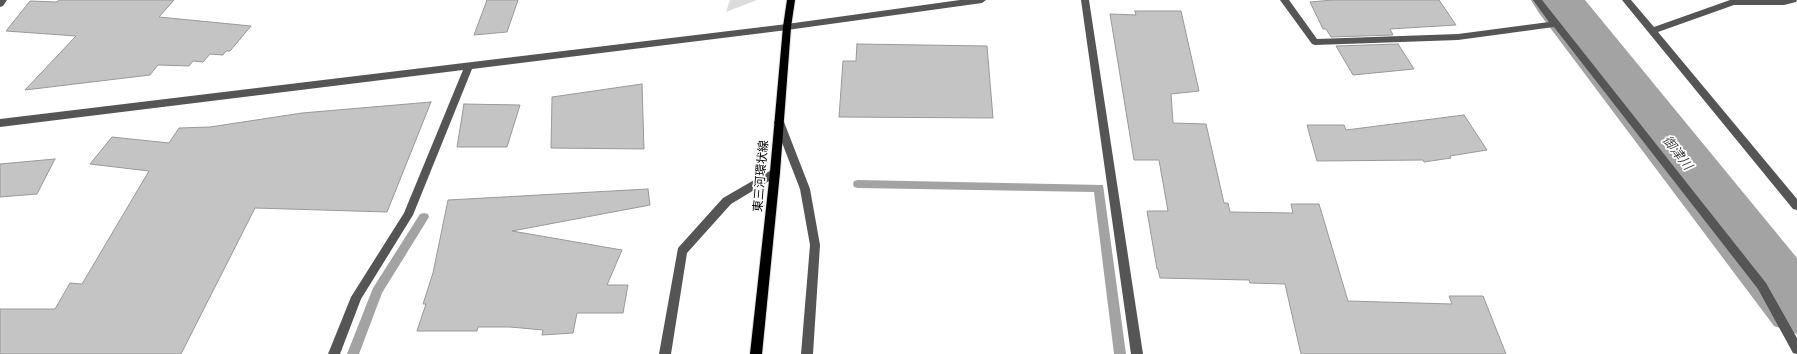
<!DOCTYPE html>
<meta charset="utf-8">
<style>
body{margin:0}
canvas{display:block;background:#fff}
</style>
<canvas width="1797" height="354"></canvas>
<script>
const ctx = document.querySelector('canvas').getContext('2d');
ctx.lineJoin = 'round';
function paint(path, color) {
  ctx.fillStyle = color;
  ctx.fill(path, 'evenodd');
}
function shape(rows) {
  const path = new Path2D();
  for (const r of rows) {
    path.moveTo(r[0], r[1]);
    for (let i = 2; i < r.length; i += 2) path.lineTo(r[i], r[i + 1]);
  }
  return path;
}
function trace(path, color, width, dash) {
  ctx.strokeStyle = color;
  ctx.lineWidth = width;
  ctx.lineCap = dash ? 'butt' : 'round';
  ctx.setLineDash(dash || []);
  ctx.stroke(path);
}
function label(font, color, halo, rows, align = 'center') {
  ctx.font = font + ' "Alegreya Sans","Noto Sans JP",sans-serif';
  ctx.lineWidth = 3.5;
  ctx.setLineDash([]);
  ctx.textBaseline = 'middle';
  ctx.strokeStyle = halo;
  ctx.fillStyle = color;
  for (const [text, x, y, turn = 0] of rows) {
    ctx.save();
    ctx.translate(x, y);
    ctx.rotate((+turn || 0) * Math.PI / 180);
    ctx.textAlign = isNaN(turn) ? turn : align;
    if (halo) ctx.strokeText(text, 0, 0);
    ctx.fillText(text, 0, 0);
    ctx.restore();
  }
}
const green = shape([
 [730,0,757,0,726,12]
]);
const stream = shape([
 [858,180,1103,185,1126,354,1114,354,1094,192,858,188,854,187,853,184,854,181,858,180],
 [424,213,428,214,429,217,382,293,359,354,347,354,373,288,420,214,424,213]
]);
const river = shape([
 [1531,0,1585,0,1797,258,1797,334,1774,326,1539,13,1531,0]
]);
const building = shape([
 [59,0,174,0,159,17,251,26,230,51,226,51,223,55,210,54,203,62,193,61,189,66,158,65,150,75,25,90,76,36,6,31,30,1,57,2,59,0],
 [487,0,518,0,507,32,474,35,487,0],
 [1333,0,1439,0,1456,25,1390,29,1393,35,1331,37,1326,29,1323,29,1310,2,1333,0],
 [1135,11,1181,11,1199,91,1171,94,1173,123,1206,124,1224,203,1228,203,1230,212,1293,213,1291,204,1319,204,1348,301,1452,304,1449,296,1483,296,1506,354,1301,354,1285,284,1250,283,1249,280,1160,278,1158,269,1157,269,1147,211,1168,211,1159,160,1134,160,1110,14,1136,15,1135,11],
 [857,44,987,46,993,118,839,117,843,61,856,61,857,44],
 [1398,44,1414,69,1353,75,1336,46,1398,44],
 [642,84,644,149,551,148,552,97,642,84],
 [431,102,387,212,255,208,181,354,0,354,0,309,55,309,70,283,82,284,149,171,90,164,112,137,169,143,179,128,210,127,302,113,431,102],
 [464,104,520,105,507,147,457,147,464,104],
 [1464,115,1487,150,1450,156,1451,158,1424,162,1423,160,1317,161,1307,125,1344,125,1346,130,1464,115],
 [55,159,37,194,0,197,0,164,55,159],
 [648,189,650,205,512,231,622,250,607,285,628,285,623,313,577,313,573,333,542,335,543,330,510,327,478,327,477,331,417,331,426,304,423,304,433,273,448,200,648,189]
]);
const minor = shape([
 [0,0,7,0,3,6,0,7,0,0],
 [960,0,986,0,982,3,787,30,472,69,413,215,361,299,340,354,328,354,351,297,404,213,463,70,0,127,0,119,787,24,960,0],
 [1081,0,1089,0,1143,354,1131,354,1081,0],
 [1280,0,1289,0,1317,39,1458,34,1549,22,1533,0,1542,0,1766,283,1797,338,1797,354,1793,353,1758,289,1554,27,1458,40,1315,45,1312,44,1280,0],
 [1622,0,1631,0,1654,27,1730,0,1797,0,1796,2,1784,5,1734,5,1658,32,1797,199,1797,210,1793,209,1622,0],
 [779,118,784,122,810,189,820,245,813,354,801,354,810,245,800,189,774,122,779,118],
 [775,168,779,169,780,172,779,175,731,204,687,253,671,354,659,354,678,248,723,198,775,168]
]);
const major = shape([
 [787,0,795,0,791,27,780,172,762,354,750,354,770,172,783,27,787,0]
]);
const streetNames = [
 ["東三河環状線",761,176,-85]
];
const waterNames = [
 ["御津川",1677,153,52]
];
paint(green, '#dcdcdc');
paint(stream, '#a3a3a3');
paint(river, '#a3a3a3');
paint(building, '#c4c4c4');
trace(building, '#999', 1);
trace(major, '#dbdbdb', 2);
paint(minor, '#555');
paint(major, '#000');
label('12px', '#000', '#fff', streetNames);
label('italic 13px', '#444', '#fff', waterNames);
</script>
